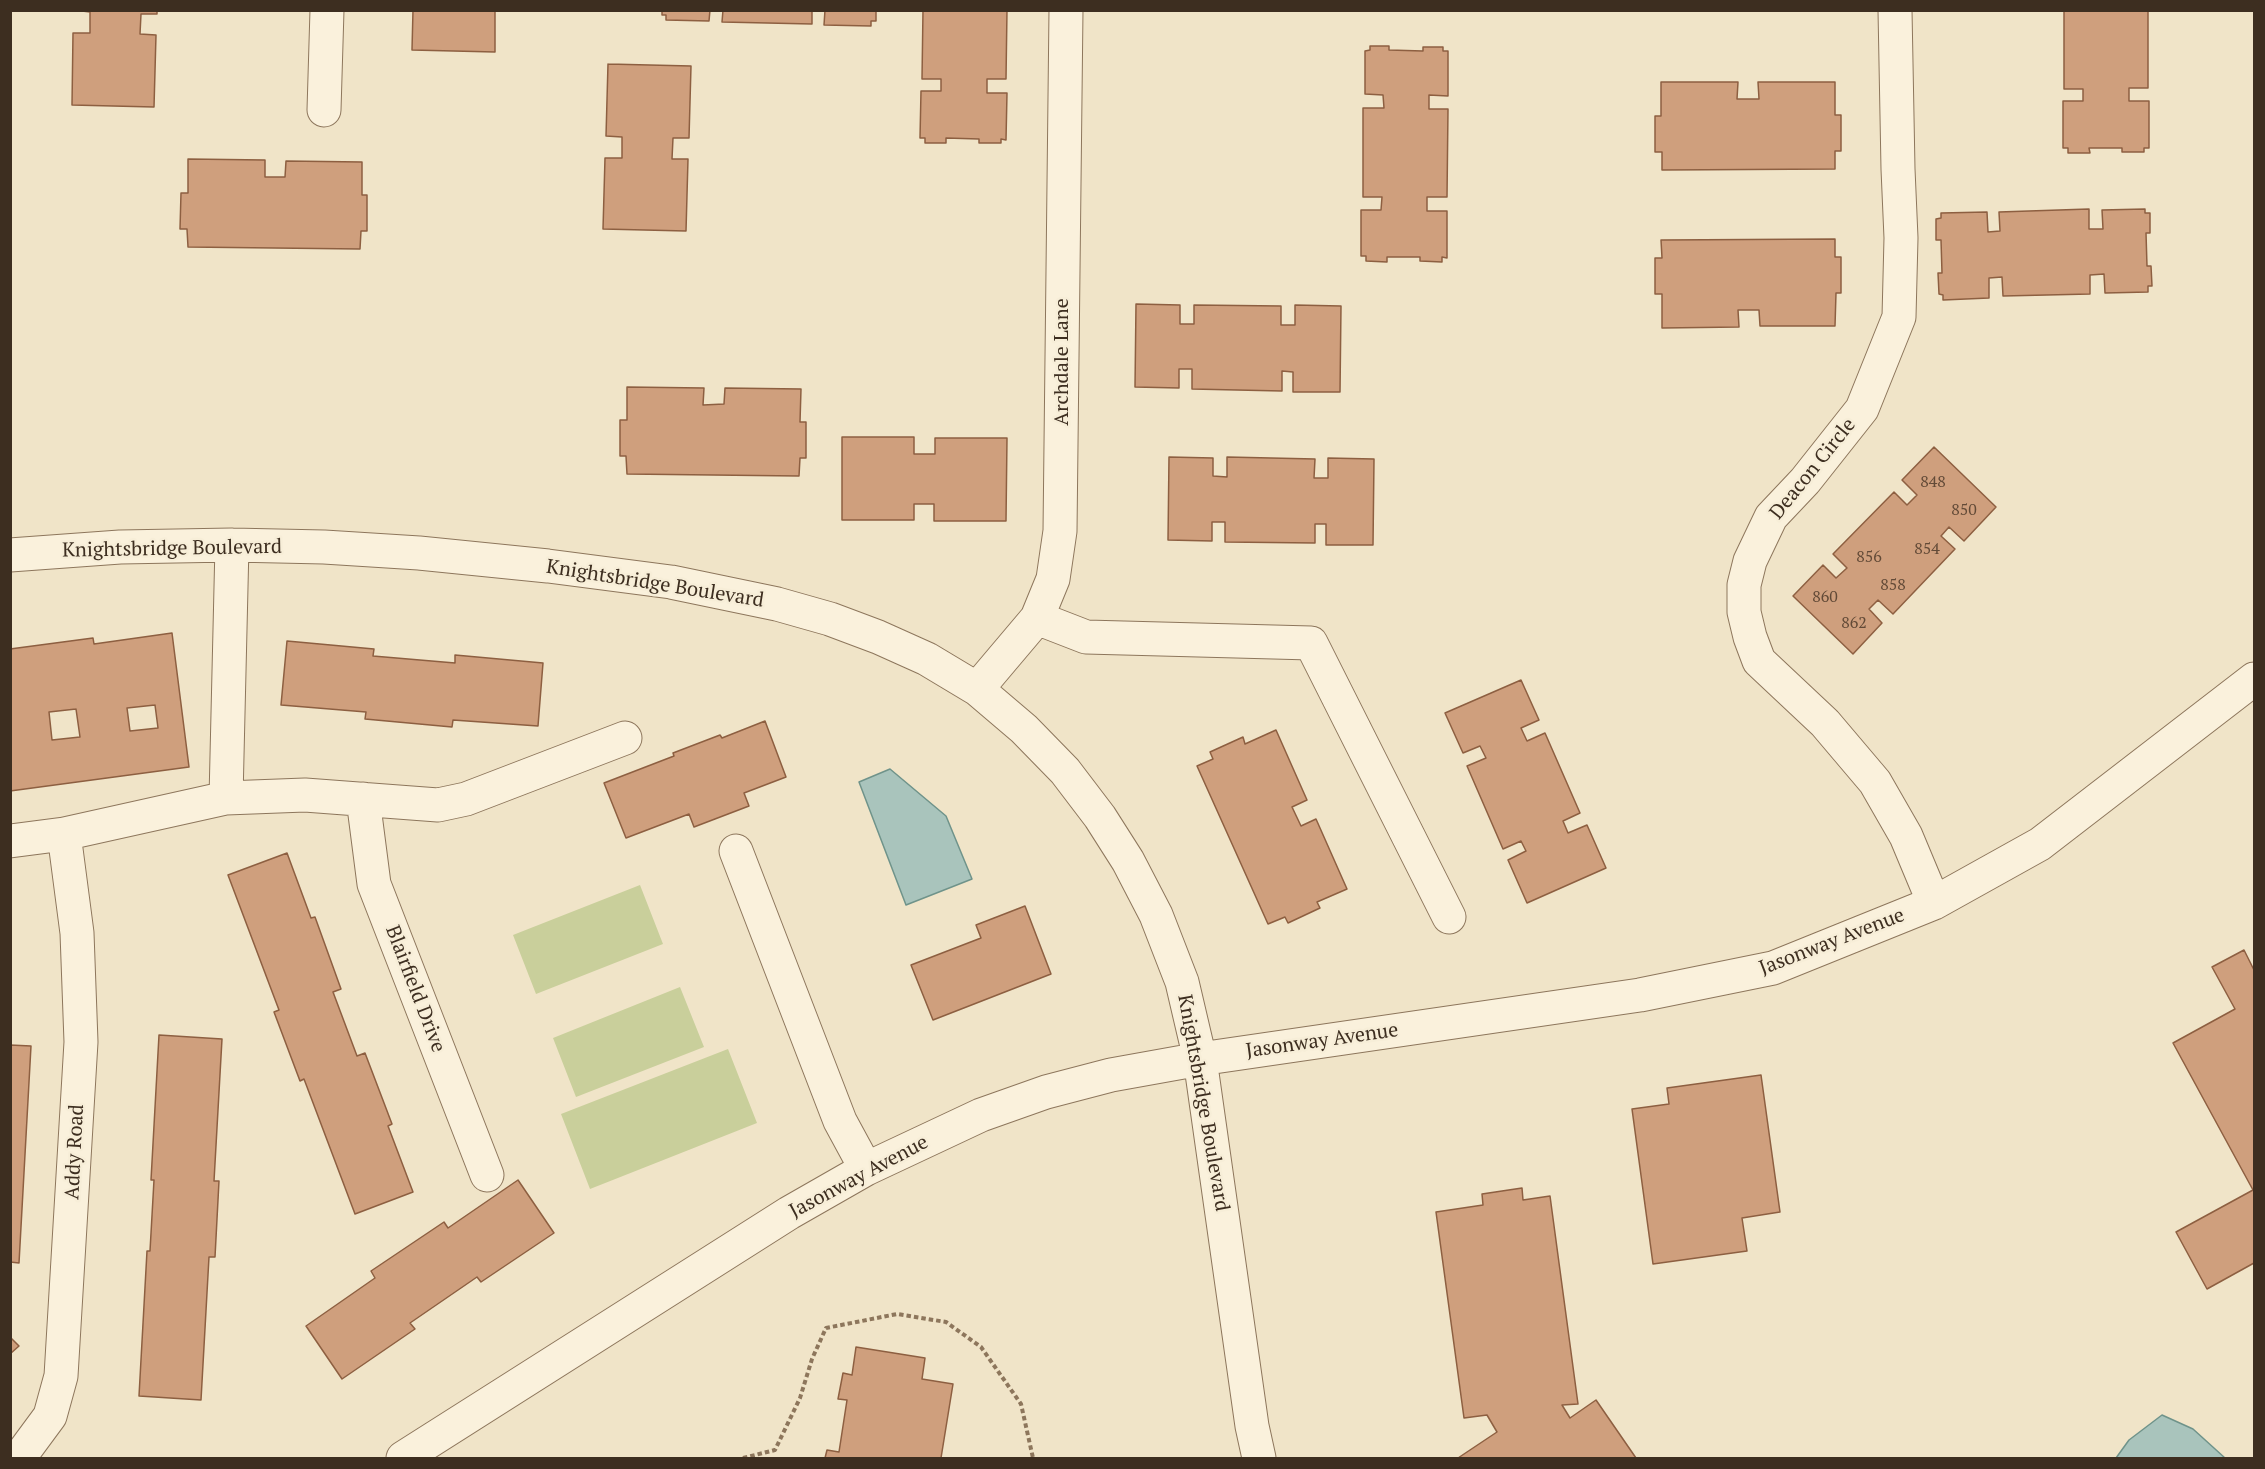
<!DOCTYPE html>
<style>
body{margin:0}
#map{position:relative;width:2265px;height:1469px;overflow:hidden;background:#f0e4c8;font-family:"PT Serif",serif}
canvas{display:block}
.frame{position:absolute;inset:0;border:12px solid #3d2e20;pointer-events:none}
</style>
<div id="map">
<canvas width="2265" height="1469"></canvas>
<div class="frame"></div>
</div>
<script>
const ctx = document.querySelector('canvas').getContext('2d');
ctx.lineJoin = 'round';
function paint(path, color) {
  ctx.fillStyle = color;
  ctx.fill(path, 'evenodd');
}
function shape(rows) {
  const path = new Path2D();
  for (const r of rows) {
    path.moveTo(r[0], r[1]);
    for (let i = 2; i < r.length; i += 2) path.lineTo(r[i], r[i + 1]);
  }
  return path;
}
function trace(path, color, width, dash) {
  ctx.strokeStyle = color;
  ctx.lineWidth = width;
  ctx.lineCap = dash ? 'butt' : 'round';
  ctx.setLineDash(dash || []);
  ctx.stroke(path);
}
function label(font, color, halo, rows, align = 'center') {
  ctx.font = font + ' "PT Serif",serif';
  ctx.lineWidth = 5;
  ctx.setLineDash([]);
  ctx.textBaseline = 'middle';
  ctx.strokeStyle = halo;
  ctx.fillStyle = color;
  for (const [text, x, y, turn = 0] of rows) {
    ctx.save();
    ctx.translate(x, y);
    ctx.rotate((+turn || 0) * Math.PI / 180);
    ctx.textAlign = isNaN(turn) ? turn : align;
    if (halo) ctx.strokeText(text, 0, 0);
    ctx.fillText(text, 0, 0);
    ctx.restore();
  }
}
const green = shape([
 [640,885,663,944,536,994,513,935],
 [680,987,704,1047,576,1097,553,1038],
 [728,1049,757,1123,590,1189,561,1114]
]);
const water = shape([
 [890,769,946,816,972,879,906,905,859,782,890,769],
 [2162,1415,2193,1429,2225,1458,2116,1458,2129,1440,2162,1415]
]);
const building = shape([
 [74,10,157,10,157,14,141,14,140,34,156,35,154,107,72,105,73,33,90,33,90,12,74,10],
 [413,10,495,10,495,52,412,50,413,10],
 [662,10,710,10,709,21,666,20,666,15,662,15,662,10],
 [723,10,812,10,812,24,722,22,723,10],
 [825,10,876,10,876,21,871,21,871,26,824,25,825,10],
 [923,10,1007,10,1006,79,987,79,987,93,1007,93,1006,140,1001,139,1001,143,979,143,979,139,946,138,946,143,925,143,925,138,920,138,921,91,941,91,941,79,922,79,923,10],
 [2064,10,2148,10,2148,88,2129,88,2129,101,2149,101,2149,148,2144,148,2144,152,2122,152,2122,148,2089,148,2090,153,2068,153,2068,148,2063,148,2063,101,2083,101,2083,89,2064,89,2064,10],
 [1370,46,1389,46,1389,50,1423,51,1423,47,1443,47,1443,51,1448,51,1448,96,1429,95,1429,109,1448,109,1447,197,1427,197,1427,211,1447,211,1447,258,1442,257,1442,262,1420,261,1420,257,1387,257,1387,262,1366,261,1366,256,1361,256,1361,210,1381,210,1382,197,1363,197,1363,108,1384,108,1383,95,1365,94,1365,51,1370,50,1370,46],
 [608,64,691,66,689,138,673,138,672,159,688,159,686,231,603,229,605,158,622,158,622,137,606,136,608,64],
 [1661,82,1738,82,1737,99,1759,99,1758,82,1835,82,1835,115,1841,115,1841,151,1835,151,1835,169,1662,170,1662,152,1655,152,1655,116,1661,116,1661,82],
 [188,159,265,160,265,177,285,177,286,161,362,162,362,195,367,195,367,231,361,231,360,249,188,247,187,229,180,229,181,193,188,193,188,159],
 [2089,209,2089,229,2103,229,2102,210,2145,209,2145,213,2150,213,2150,233,2146,233,2147,266,2151,266,2152,286,2148,286,2148,292,2105,293,2104,274,2090,275,2090,294,2003,296,2002,277,1989,278,1989,298,1943,300,1943,295,1939,294,1938,273,1942,273,1941,240,1936,240,1936,219,1941,218,1941,213,1987,212,1988,232,2000,231,1999,212,2089,209],
 [1835,239,1835,257,1841,257,1841,293,1836,293,1835,326,1760,326,1759,310,1738,310,1739,327,1662,328,1662,294,1655,294,1655,258,1662,258,1661,240,1835,239],
 [1136,304,1180,305,1180,324,1194,324,1194,305,1281,306,1281,325,1295,325,1295,305,1341,306,1340,392,1293,392,1293,372,1282,371,1282,391,1192,389,1192,369,1179,369,1179,388,1135,387,1136,304],
 [627,387,704,388,703,405,724,404,725,388,801,389,800,422,806,422,806,458,800,458,799,476,627,474,626,456,620,456,620,420,627,420,627,387],
 [842,437,914,437,914,454,935,454,935,438,1007,438,1006,521,934,521,934,504,914,504,914,520,842,520,842,437],
 [1934,447,1996,507,1964,541,1949,527,1941,536,1955,549,1893,614,1878,600,1869,609,1882,623,1853,654,1793,596,1823,565,1836,578,1847,568,1833,554,1894,492,1907,505,1917,495,1902,480,1934,447],
 [1169,457,1213,458,1213,476,1227,477,1227,457,1315,459,1314,478,1328,478,1328,458,1374,459,1373,545,1326,545,1326,524,1315,524,1315,543,1225,542,1225,522,1212,522,1212,541,1168,540,1169,457],
 [172,633,189,767,10,791,10,649,93,638,94,644,172,633],
 [155,705,158,728,130,731,127,708,155,705],
 [76,709,80,737,52,740,49,712,76,709],
 [287,641,374,649,373,656,455,663,455,655,543,663,538,726,453,720,452,727,365,719,366,712,281,705,287,641],
 [1521,680,1539,720,1521,728,1527,741,1545,733,1580,813,1563,821,1568,833,1587,825,1606,868,1527,903,1508,860,1526,851,1521,841,1503,849,1467,766,1486,758,1480,746,1463,753,1445,713,1521,680],
 [765,721,786,777,744,793,749,806,694,827,689,814,626,838,604,783,674,756,673,753,720,735,722,738,765,721],
 [1276,730,1307,800,1292,807,1301,826,1316,819,1347,889,1317,902,1320,908,1288,923,1285,917,1268,924,1197,766,1213,759,1210,752,1243,737,1245,744,1276,730],
 [287,853,311,918,315,917,341,989,333,992,357,1056,365,1053,392,1124,388,1126,413,1192,355,1214,304,1079,300,1081,274,1012,279,1010,228,875,287,853],
 [1025,906,1051,974,933,1020,911,965,981,938,976,925,1025,906],
 [2244,950,2254,970,2254,1263,2207,1289,2176,1232,2253,1190,2173,1043,2235,1009,2212,967,2244,950],
 [159,1035,222,1039,214,1181,219,1181,215,1257,209,1257,201,1400,139,1396,147,1251,150,1251,154,1180,151,1180,159,1035],
 [10,1045,31,1046,19,1263,10,1262,10,1045],
 [1761,1075,1780,1212,1742,1218,1747,1251,1653,1264,1632,1109,1669,1104,1667,1088,1761,1075],
 [518,1180,554,1233,481,1282,477,1277,410,1323,415,1329,342,1379,306,1326,375,1278,371,1271,444,1222,448,1228,518,1180],
 [1522,1188,1523,1200,1550,1196,1578,1404,1562,1405,1570,1418,1596,1400,1636,1458,1458,1458,1497,1432,1487,1415,1464,1418,1436,1212,1483,1205,1482,1194,1522,1188],
 [10,1337,19,1346,10,1354,10,1337],
 [856,1347,925,1358,922,1379,953,1384,941,1458,825,1458,827,1450,839,1452,847,1400,838,1399,843,1373,852,1375,856,1347]
]);
const path = shape([
 [743,1458,775,1450,800,1398,812,1359,826,1328,897,1314,946,1322,981,1347,1021,1404,1033,1458]
]);
const minor = shape([
 [1895,10,1898,169,1901,238,1899,317,1862,409,1805,481,1771,517,1750,561,1744,585,1744,612,1750,637,1759,661,1825,723,1875,782,1906,836,1934,903],
 [324,110,327,10],
 [10,555,120,547,232,545,324,547,419,553,548,566,671,582,777,604,830,619,878,637,927,659,977,689,1024,729,1065,771,1100,817,1128,861,1156,915,1182,982,1200,1059,1252,1426,1259,1458],
 [1037,618,1086,637,1311,643,1449,917],
 [977,689,1037,618,1053,579,1060,531,1066,10],
 [226,798,232,545],
 [363,799,374,884,487,1175],
 [10,841,64,834,226,798,305,795,438,805,466,799,625,738],
 [736,851,840,1121,866,1169],
 [19,1458,50,1416,61,1376,81,1042,77,933,64,834],
 [403,1458,789,1213,866,1169,981,1115,1046,1092,1111,1075,1200,1059,1640,995,1773,968,1934,903,2040,844,2254,679]
]);
const numberNames = [
 ["848",1933,482],
 ["850",1964,510],
 ["854",1927,549],
 ["856",1869,557],
 ["858",1893,585],
 ["860",1825,597],
 ["862",1854,623]
];
const streetNames = [
 ["Archdale Lane",1062,362,-90],
 ["Deacon Circle",1813,469,-51],
 ["Knightsbridge Boulevard",172,549,-1],
 ["Knightsbridge Boulevard",655,584,9],
 ["Jasonway Avenue",1832,942,-21],
 ["Blairfield Drive",415,989,69],
 ["Jasonway Avenue",1322,1041,-8],
 ["Knightsbridge Boulevard",1203,1103,80],
 ["Addy Road",75,1152,-87],
 ["Jasonway Avenue",859,1177,-28]
];
paint(green, '#c9cf9b');
paint(water, '#a9c4bc');
trace(water, '#6f938a', 1.5);
paint(building, '#cf9f7d');
trace(building, '#8d5f41', 1.5);
trace(minor, '#8d765c', 35);
trace(path, '#8d765c', 4, [4.5, 3]);
trace(minor, '#faf1dc', 33);
label('16px', '#624a37', null, numberNames);
label('20px', '#3d2e20', '#f7eed8', streetNames);
</script>
